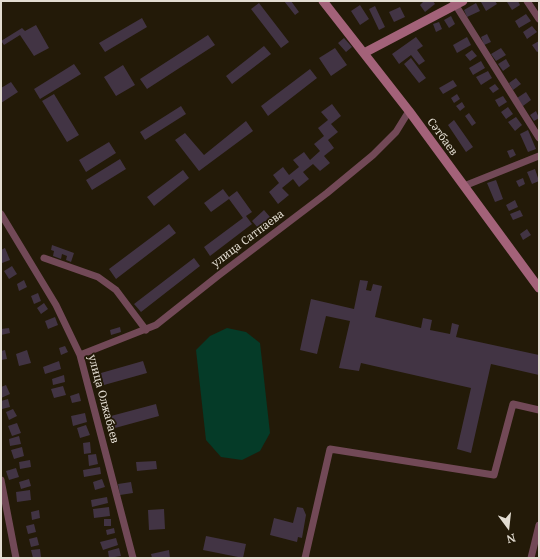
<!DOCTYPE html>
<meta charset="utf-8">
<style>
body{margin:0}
#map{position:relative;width:540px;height:559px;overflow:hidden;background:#231a08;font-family:"Noto Serif",serif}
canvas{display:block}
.frame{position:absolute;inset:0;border:2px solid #e2dcd1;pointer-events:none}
.north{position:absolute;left:488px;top:507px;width:40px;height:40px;-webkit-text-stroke:3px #231a08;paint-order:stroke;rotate:165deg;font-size:11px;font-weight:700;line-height:16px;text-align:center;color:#e2dcd1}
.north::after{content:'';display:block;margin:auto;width:14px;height:18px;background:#e2dcd1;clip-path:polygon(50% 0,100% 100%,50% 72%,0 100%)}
</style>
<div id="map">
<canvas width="540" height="559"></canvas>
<div class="frame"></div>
<div class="north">N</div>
</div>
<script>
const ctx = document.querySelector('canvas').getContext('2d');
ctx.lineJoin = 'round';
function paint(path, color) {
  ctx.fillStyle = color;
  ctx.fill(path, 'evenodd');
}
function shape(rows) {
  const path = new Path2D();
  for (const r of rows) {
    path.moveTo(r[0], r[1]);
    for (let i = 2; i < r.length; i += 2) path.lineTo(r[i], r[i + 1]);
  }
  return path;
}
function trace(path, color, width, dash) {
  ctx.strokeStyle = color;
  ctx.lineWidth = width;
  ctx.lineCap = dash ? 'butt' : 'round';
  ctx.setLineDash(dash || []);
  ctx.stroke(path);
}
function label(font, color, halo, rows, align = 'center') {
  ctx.font = font + ' "Noto Serif",serif';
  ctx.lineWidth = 3.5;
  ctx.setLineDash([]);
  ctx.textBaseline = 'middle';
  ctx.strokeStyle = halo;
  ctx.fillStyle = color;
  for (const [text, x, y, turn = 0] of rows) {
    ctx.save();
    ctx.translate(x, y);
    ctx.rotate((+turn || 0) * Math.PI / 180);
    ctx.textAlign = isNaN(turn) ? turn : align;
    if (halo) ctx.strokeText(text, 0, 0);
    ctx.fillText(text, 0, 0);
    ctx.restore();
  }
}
const green = shape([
 [227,328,246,332,260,343,270,433,260,451,242,460,221,457,206,440,196,350,210,336]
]);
const building = shape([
 [284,1,291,1,299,12,295,15],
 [424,1,433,1,435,4,425,12,420,5],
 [495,1,497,4,486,11,481,2],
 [510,1,518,1,520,5,512,10,507,2],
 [259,3,289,42,281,48,251,9],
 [476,3,480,11,467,17,464,10],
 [360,5,369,19,360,25,351,11],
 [375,6,385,27,379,30,369,9],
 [400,7,405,17,394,22,389,12],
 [526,14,531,21,519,28,515,21],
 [451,16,455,24,449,28,444,20],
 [142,18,147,27,105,52,99,43],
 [439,22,442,29,436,32,433,24],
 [36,25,49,48,34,56,20,35,4,45,1,41,22,28,25,31],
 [532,26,537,32,527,39,523,32],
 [487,34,491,42,484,45,481,37],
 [208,35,215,45,147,89,140,79],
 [416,37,423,46,417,50,425,61,419,65,411,55,399,64,392,54],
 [467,37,471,45,457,53,453,45],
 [344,38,352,47,346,52,338,43],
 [539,41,539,51,537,52,532,45],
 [264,46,271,54,232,84,226,76],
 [335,48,347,65,331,76,319,58],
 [501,48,506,55,496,61,491,54],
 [472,50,477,56,470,61,465,55],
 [411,58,426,78,419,83,404,64],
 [506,59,510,66,503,71,498,64],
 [481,61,485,68,473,75,469,68],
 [74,64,81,74,40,99,34,89],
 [123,65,135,85,116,96,104,77],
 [310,69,317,78,268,116,261,106],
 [488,71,492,78,481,85,476,77],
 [516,78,521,84,513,90,509,83],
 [453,80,457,86,443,94,439,88],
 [11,82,18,92,1,103,1,88],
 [495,84,499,89,493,93,489,88],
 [526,92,531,100,523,106,517,98],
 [54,94,79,135,67,142,42,101],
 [457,94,460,99,454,103,451,98],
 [503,96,507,102,499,107,495,100],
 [462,102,465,107,460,111,456,106],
 [332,104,341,116,331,124,338,132,328,140,334,148,324,156,330,163,320,171,313,164,303,172,309,179,299,187,293,179,282,188,289,195,278,204,269,192,279,183,273,175,283,167,289,175,299,167,293,160,304,152,310,160,320,151,314,144,324,136,318,128,328,120,321,112],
 [181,106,186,114,145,140,140,132],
 [508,107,513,114,506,119,501,112],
 [536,111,539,118,534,121,530,115],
 [469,113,476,123,472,126,465,116],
 [516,117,522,125,515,131,508,122],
 [454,120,473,147,466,152,448,125],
 [246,121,253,131,199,171,175,140,185,133,204,155],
 [528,130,536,149,528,152,520,134],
 [109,142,116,153,86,172,79,160],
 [513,149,516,155,510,158,507,151],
 [120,159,126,169,92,190,86,180],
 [535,169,539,181,532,184,527,172],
 [183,170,189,178,154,206,147,197],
 [523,178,525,184,519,187,516,181],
 [496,180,503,199,495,202,487,183],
 [223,189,229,197,237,191,252,212,246,216,252,224,210,256,204,247,243,218,229,199,211,212,204,203],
 [515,200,518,207,509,211,506,205],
 [264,210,270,217,258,228,252,221],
 [520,210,523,216,513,220,510,214],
 [169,224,176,233,116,279,109,269],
 [527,229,531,235,523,240,520,234],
 [52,245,74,253,71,262,66,260,67,256,62,254,61,259,53,256,54,251,51,250],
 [5,248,10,260,2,263,1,250],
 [194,258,200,266,141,312,134,304],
 [12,266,17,274,9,279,4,271],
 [24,280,27,287,19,291,17,284],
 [360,280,368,281,366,290,371,291,373,284,382,286,375,317,421,328,423,318,432,320,430,330,450,334,452,323,459,325,456,337,539,355,539,375,491,364,471,453,457,449,471,388,361,363,359,371,339,368,350,321,326,316,317,354,300,350,311,299,354,309],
 [38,293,41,301,34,304,31,296],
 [44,303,48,309,41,314,37,308],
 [55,317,58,325,48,329,45,321],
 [120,327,121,332,111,335,110,330],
 [9,328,10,333,1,335,1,329],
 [65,346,68,352,61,355,59,348],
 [5,350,7,359,1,360,1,351],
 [27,350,31,363,19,366,16,354],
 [59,361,61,369,45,374,43,367],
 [143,361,147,373,104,385,101,373],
 [64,375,65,382,53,385,52,379],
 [6,385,10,394,1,398,1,387],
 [63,386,66,395,54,398,51,389],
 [79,393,81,401,72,403,70,396],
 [8,399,10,407,2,409,1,401],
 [156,404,159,416,115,428,111,416],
 [13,409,17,416,9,420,6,412],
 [85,413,87,422,73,426,71,416],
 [17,423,21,433,12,436,8,426],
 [86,425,90,435,80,438,77,428],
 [19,436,21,444,10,446,9,439],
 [90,442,91,453,84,454,83,443],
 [22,447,24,456,14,459,11,450],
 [96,454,98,464,89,466,88,455],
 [30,460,31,467,20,469,19,462],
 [156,461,157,469,137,471,136,462],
 [100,467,101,474,84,477,83,470],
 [16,468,19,477,9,480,6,471],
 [29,479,31,486,21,489,19,482],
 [102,479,105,487,95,490,93,482],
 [131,482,133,493,120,495,118,484],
 [30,490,31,500,17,502,16,492],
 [107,497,108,503,92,507,91,500],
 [109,507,110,516,94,518,93,509],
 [297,507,303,508,306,515,302,538,298,537,297,542,270,535,274,518,293,523],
 [164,509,165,529,149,530,148,510],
 [39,510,40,518,32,520,31,512],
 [104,519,111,519,111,526,104,526],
 [34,524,36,532,28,534,26,526],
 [114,528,115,533,107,535,106,530],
 [206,536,246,544,243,558,203,550],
 [37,537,39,545,31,547,29,539],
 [116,538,118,545,103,550,100,542],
 [119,548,121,556,109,558,108,551],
 [40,549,41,557,33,558,31,550],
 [169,550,170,558,152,558,151,554]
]);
const street = shape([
 [453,1,539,138],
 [527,1,539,19],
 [464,186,539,156],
 [1,214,56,305,80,355,133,558],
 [44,258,98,277,116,290,146,330],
 [80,355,156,325,219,275,327,193,373,155,396,132,409,111],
 [1,480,16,558],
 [305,558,330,449,494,475,513,404,539,410],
 [531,558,539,525]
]);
const secondary = shape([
 [323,1,409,111,539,288],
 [364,53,463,1]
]);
const streetNames = [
 ["Сәтбаев",442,137,54],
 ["улица Сатпаева",248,239,-37],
 ["улица Олжабаев",103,399,75]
];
paint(green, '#053b28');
paint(building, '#423444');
trace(street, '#724957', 7);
trace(secondary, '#a36279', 9);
label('11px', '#e2dcd1', '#231a08', streetNames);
</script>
